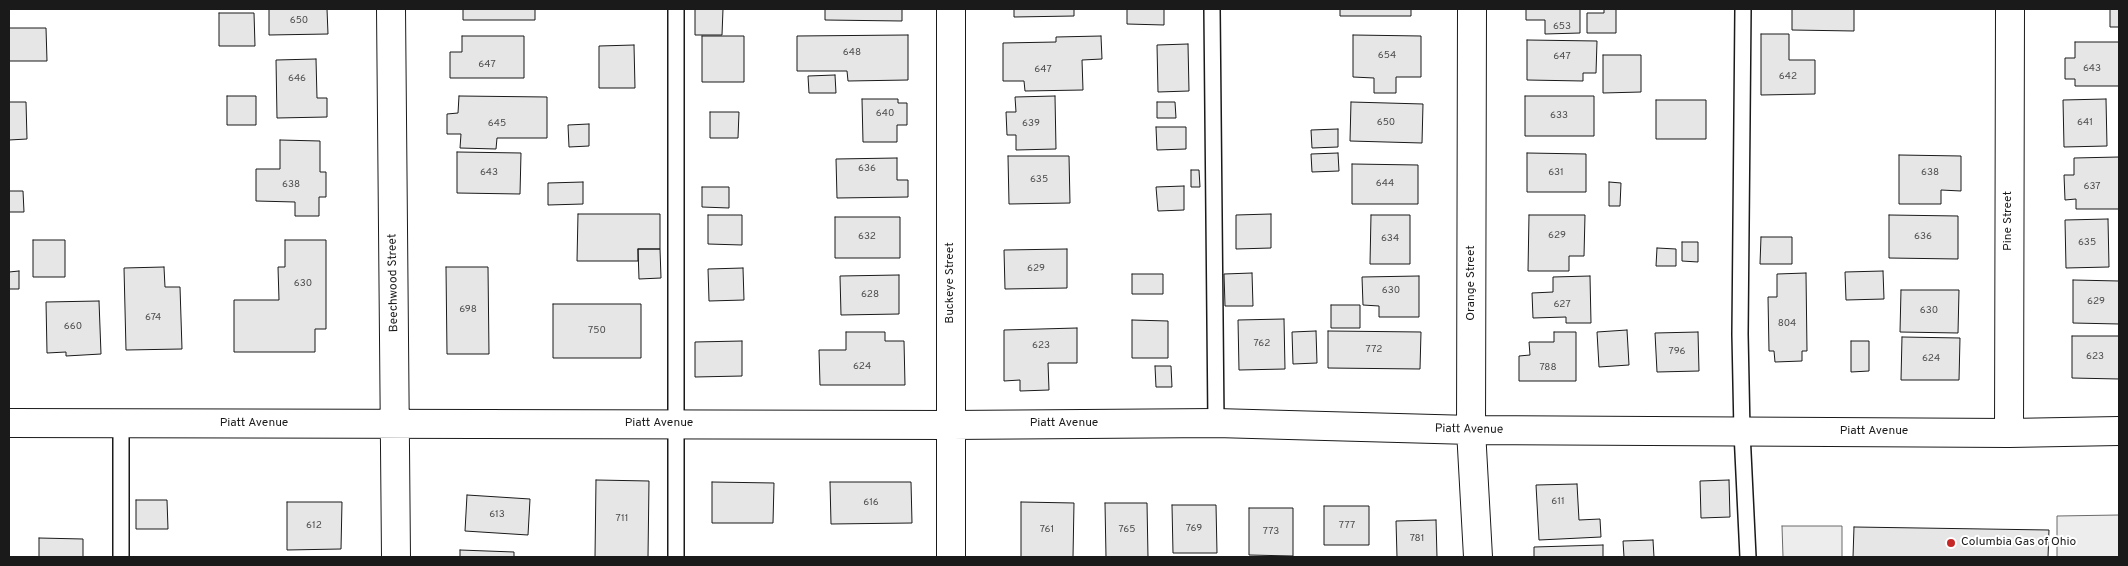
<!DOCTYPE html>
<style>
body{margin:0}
#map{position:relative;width:2128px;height:566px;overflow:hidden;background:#fff;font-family:Overpass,sans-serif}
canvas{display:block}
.frame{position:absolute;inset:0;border:10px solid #1a1a1a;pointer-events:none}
</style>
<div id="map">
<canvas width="2128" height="566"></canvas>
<div class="frame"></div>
</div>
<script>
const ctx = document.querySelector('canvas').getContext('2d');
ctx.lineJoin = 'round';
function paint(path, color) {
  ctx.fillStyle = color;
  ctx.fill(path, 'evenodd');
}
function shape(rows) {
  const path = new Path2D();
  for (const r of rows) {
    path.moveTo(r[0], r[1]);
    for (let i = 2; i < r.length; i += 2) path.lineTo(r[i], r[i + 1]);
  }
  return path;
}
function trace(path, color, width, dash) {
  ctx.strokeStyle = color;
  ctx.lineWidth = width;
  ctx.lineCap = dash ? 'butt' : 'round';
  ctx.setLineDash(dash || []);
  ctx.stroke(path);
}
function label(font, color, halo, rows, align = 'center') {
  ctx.font = font + ' Overpass,sans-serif';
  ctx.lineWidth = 4;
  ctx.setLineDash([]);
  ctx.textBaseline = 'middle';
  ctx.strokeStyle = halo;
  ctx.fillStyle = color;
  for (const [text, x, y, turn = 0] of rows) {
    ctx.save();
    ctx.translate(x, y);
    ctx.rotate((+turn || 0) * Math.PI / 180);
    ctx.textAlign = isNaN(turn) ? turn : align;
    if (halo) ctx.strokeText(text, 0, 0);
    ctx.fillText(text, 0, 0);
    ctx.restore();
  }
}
const parking = shape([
 [2119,515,2119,557,2057,557,2057,516,2119,515],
 [1782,526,1842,526,1842,557,1783,557,1782,526]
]);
const building = shape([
 [269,9,327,9,328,34,269,35,269,9],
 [463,9,535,9,535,20,463,20,463,9],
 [695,9,723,9,722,35,695,35,695,9],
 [825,9,902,9,902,21,825,20,825,9],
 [1014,9,1074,9,1074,16,1014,17,1014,9],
 [1127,9,1164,9,1164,25,1127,24,1127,9],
 [1340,9,1411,9,1411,16,1340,16,1340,9],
 [1526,9,1580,9,1580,33,1545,34,1545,20,1526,20,1526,9],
 [1604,9,1616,9,1616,33,1587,33,1587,13,1604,13,1604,9],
 [1792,9,1854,9,1854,31,1792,30,1792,9],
 [2110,9,2119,9,2119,27,2110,27,2110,9],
 [219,13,254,13,255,46,219,46,219,13],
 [9,28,46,28,47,61,9,61,9,28],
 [1761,34,1789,34,1789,60,1815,60,1815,94,1761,95,1761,34],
 [908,35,908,80,848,81,847,71,797,71,797,36,908,35],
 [1353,35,1421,36,1421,77,1396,77,1396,93,1374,93,1374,78,1353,77,1353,35],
 [462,36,524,36,524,78,450,78,450,52,462,52,462,36],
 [702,36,744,36,744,82,702,82,702,36],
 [1101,36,1102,59,1082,60,1083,90,1025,91,1024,81,1003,81,1003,43,1056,42,1056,37,1101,36],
 [1527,40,1597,41,1596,73,1583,73,1583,81,1527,80,1527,40],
 [2075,42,2119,42,2119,86,2075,86,2075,79,2065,79,2065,58,2075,58,2075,42],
 [1188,44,1189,91,1158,92,1157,45,1188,44],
 [634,45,635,88,599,88,599,46,634,45],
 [1603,55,1641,55,1641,92,1603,93,1603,55],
 [316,59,317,98,327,98,327,117,277,118,276,60,316,59],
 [835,75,836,93,809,93,808,76,835,75],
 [227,96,256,96,256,125,227,125,227,96],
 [459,96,547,97,547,138,497,138,496,149,460,148,461,134,447,134,447,114,458,113,459,96],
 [1055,96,1056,149,1016,150,1016,135,1007,135,1006,112,1016,112,1015,97,1055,96],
 [1525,96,1594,96,1594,136,1525,136,1525,96],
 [862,99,898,99,898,103,907,103,907,125,897,125,897,142,863,142,862,99],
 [2106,99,2107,146,2064,147,2063,100,2106,99],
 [1656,100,1706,100,1706,139,1656,139,1656,100],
 [9,102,26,102,27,139,9,140,9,102],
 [1157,102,1175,102,1176,118,1157,118,1157,102],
 [1351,102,1423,104,1422,143,1350,141,1351,102],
 [710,112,739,112,738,138,710,138,710,112],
 [589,124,589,146,569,147,568,125,589,124],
 [1156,127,1186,127,1186,149,1157,150,1156,127],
 [1338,129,1338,147,1312,148,1311,130,1338,129],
 [280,140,320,141,320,172,326,172,326,197,319,197,319,216,295,216,295,202,256,201,256,169,280,169,280,140],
 [457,152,521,153,520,194,457,193,457,152],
 [1338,153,1339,171,1312,172,1311,154,1338,153],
 [1527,153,1586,154,1586,192,1527,192,1527,153],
 [1899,155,1961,156,1961,191,1941,190,1941,204,1899,204,1899,155],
 [1008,156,1069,156,1070,203,1009,204,1008,156],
 [2119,157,2119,209,2076,209,2076,199,2065,200,2064,175,2074,175,2074,158,2119,157],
 [897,158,897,180,908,180,908,197,837,198,836,159,897,158],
 [1352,164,1418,165,1418,204,1352,204,1352,164],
 [1191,170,1199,170,1200,187,1191,187,1191,170],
 [583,182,583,204,548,205,548,183,583,182],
 [1609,182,1621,183,1620,206,1609,206,1609,182],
 [1184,186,1184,210,1158,211,1156,187,1184,186],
 [702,187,729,187,729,208,702,207,702,187],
 [9,191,23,191,24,212,9,212,9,191],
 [578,214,660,214,660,249,638,249,638,261,577,261,578,214],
 [1271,214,1271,248,1236,249,1236,215,1271,214],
 [708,215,742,215,742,245,708,244,708,215],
 [1371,215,1410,215,1410,264,1370,264,1371,215],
 [1529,215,1585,215,1584,256,1569,256,1569,271,1528,271,1529,215],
 [1889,215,1958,216,1958,259,1889,258,1889,215],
 [835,217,900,217,900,258,835,258,835,217],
 [2108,219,2109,267,2066,268,2065,220,2108,219],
 [1761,237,1792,237,1792,264,1760,264,1761,237],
 [33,240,65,240,65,277,33,277,33,240],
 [285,240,326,240,326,329,315,329,315,352,234,352,234,300,279,300,278,267,285,267,285,240],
 [1682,242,1698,242,1698,262,1682,261,1682,242],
 [1657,248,1676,249,1676,266,1656,266,1657,248],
 [638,249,660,249,661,278,639,279,638,249],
 [1067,249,1067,288,1005,289,1004,250,1067,249],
 [164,267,165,287,180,287,182,349,126,350,124,268,164,267],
 [446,267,488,267,489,354,447,354,446,267],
 [743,268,744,300,709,301,708,269,743,268],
 [19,271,19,289,9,289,9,272,19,271],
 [1883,271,1884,299,1846,300,1845,272,1883,271],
 [1252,273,1253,306,1225,306,1224,274,1252,273],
 [1806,273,1807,351,1802,351,1802,361,1775,362,1774,351,1769,351,1768,297,1777,297,1777,274,1806,273],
 [1132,274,1163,274,1163,294,1132,294,1132,274],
 [899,275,899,314,841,315,840,276,899,275],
 [1419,276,1419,317,1379,317,1379,306,1363,305,1362,277,1419,276],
 [1590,276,1591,323,1566,323,1566,317,1533,318,1532,293,1553,292,1553,277,1590,276],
 [2073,280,2119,281,2119,324,2073,323,2073,280],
 [1901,290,1959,290,1958,333,1900,332,1901,290],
 [99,301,101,354,66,356,66,352,47,353,46,302,99,301],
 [553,304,641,304,641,358,553,358,553,304],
 [1331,305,1360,305,1360,328,1331,328,1331,305],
 [1284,319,1285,369,1239,370,1238,320,1284,319],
 [1132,320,1168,321,1168,358,1132,358,1132,320],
 [1077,328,1077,363,1048,363,1049,390,1020,391,1020,380,1004,381,1004,330,1077,328],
 [1627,330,1629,365,1599,367,1597,332,1627,330],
 [1316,331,1317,363,1293,364,1292,332,1316,331],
 [1328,331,1421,332,1420,369,1328,368,1328,331],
 [846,332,885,332,885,341,904,341,905,385,820,385,819,350,846,350,846,332],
 [1554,332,1576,332,1576,381,1519,381,1519,356,1530,355,1529,342,1554,342,1554,332],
 [1698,332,1699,371,1657,372,1655,333,1698,332],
 [2072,336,2119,336,2119,379,2072,378,2072,336],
 [1902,337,1960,338,1959,380,1901,380,1902,337],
 [742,341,742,376,695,377,695,342,742,341],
 [1851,341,1869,341,1869,371,1851,372,1851,341],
 [1155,366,1171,366,1172,387,1156,387,1155,366],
 [596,480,649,481,648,557,595,557,596,480],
 [1729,480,1730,517,1701,518,1700,481,1729,480],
 [712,482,774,483,773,523,712,523,712,482],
 [830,482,911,482,912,523,831,524,830,482],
 [1577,484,1579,520,1600,519,1601,537,1539,540,1536,485,1577,484],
 [467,495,530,499,528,535,465,531,467,495],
 [136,500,167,500,168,529,136,529,136,500],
 [287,502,342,502,341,549,287,550,287,502],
 [1021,502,1074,503,1073,557,1021,557,1021,502],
 [1105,503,1147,503,1148,557,1106,557,1105,503],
 [1172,505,1216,505,1217,553,1173,553,1172,505],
 [1324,506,1369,506,1369,545,1324,545,1324,506],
 [1249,508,1293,508,1293,556,1249,555,1249,508],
 [1436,520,1437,557,1397,557,1396,521,1436,520],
 [1854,527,2049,530,2048,557,1853,557,1854,527],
 [39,538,83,539,83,557,39,557,39,538],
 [1653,540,1654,557,1624,557,1623,541,1653,540],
 [1603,545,1603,557,1534,557,1534,547,1603,545],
 [460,550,514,552,514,557,460,557,460,550]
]);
const lane = shape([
 [1212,9,1216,423],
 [1743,9,1740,334,1742,432,1748,557],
 [121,425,121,557],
 [676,557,676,9]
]);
const street = shape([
 [391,9,396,557],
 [1472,9,1471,430,1478,557],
 [9,423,951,425,1216,423,1471,430,2009,433,2119,431],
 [2009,433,2010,9],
 [951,557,951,9]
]);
const markers = [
 [1951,543,5,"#c62828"]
];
const numberNames = [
 ["650",299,21],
 ["653",1562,27],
 ["648",852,53],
 ["654",1387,56],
 ["647",1562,57],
 ["647",487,65],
 ["643",2092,69],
 ["647",1043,70],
 ["642",1788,77],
 ["646",297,79],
 ["640",885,114],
 ["633",1559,116],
 ["650",1386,123],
 ["641",2085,123],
 ["645",497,124],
 ["639",1031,124],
 ["636",867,169],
 ["643",489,173],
 ["631",1556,173],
 ["638",1930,173],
 ["635",1039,180],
 ["644",1385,184],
 ["638",291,185],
 ["637",2092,187],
 ["629",1557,236],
 ["632",867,237],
 ["636",1923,237],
 ["634",1390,239],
 ["635",2087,243],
 ["629",1036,269],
 ["630",303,284],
 ["630",1391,291],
 ["628",870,295],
 ["629",2096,302],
 ["627",1562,305],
 ["698",468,310],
 ["630",1929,311],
 ["674",153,318],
 ["804",1787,324],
 ["660",73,327],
 ["750",597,331],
 ["762",1262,344],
 ["623",1041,346],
 ["772",1374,350],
 ["796",1677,352],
 ["623",2095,357],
 ["624",1931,359],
 ["624",862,367],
 ["788",1548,368],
 ["611",1558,502],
 ["616",871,503],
 ["613",497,515],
 ["711",622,519],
 ["612",314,526],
 ["777",1347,526],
 ["769",1194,529],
 ["761",1047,530],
 ["765",1127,530],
 ["773",1271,532],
 ["781",1417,539]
];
const streetNames = [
 ["Pine Street",2009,221,-90],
 ["Beechwood Street",394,283,-91],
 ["Buckeye Street",951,283,-90],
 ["Orange Street",1472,283,-90],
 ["Piatt Avenue",254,424],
 ["Piatt Avenue",659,424],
 ["Piatt Avenue",1064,424],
 ["Piatt Avenue",1469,430,1],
 ["Piatt Avenue",1874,432]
];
const poiNames = [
 ["Columbia Gas of Ohio",1961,543]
];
paint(parking, '#ededed');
trace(parking, '#6a6a6a', 1);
paint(building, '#e6e6e6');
trace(building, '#1a1a1a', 1);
trace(lane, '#1a1a1a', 18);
trace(street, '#1a1a1a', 30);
trace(lane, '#fff', 15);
trace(street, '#fff', 28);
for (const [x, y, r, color] of markers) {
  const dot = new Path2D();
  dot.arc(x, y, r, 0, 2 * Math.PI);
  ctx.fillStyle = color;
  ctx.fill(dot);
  trace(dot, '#fff', 2);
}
label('10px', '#4d4d4d', null, numberNames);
label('12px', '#1a1a1a', '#fff', streetNames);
label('12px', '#1a1a1a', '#fff', poiNames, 'left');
</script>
